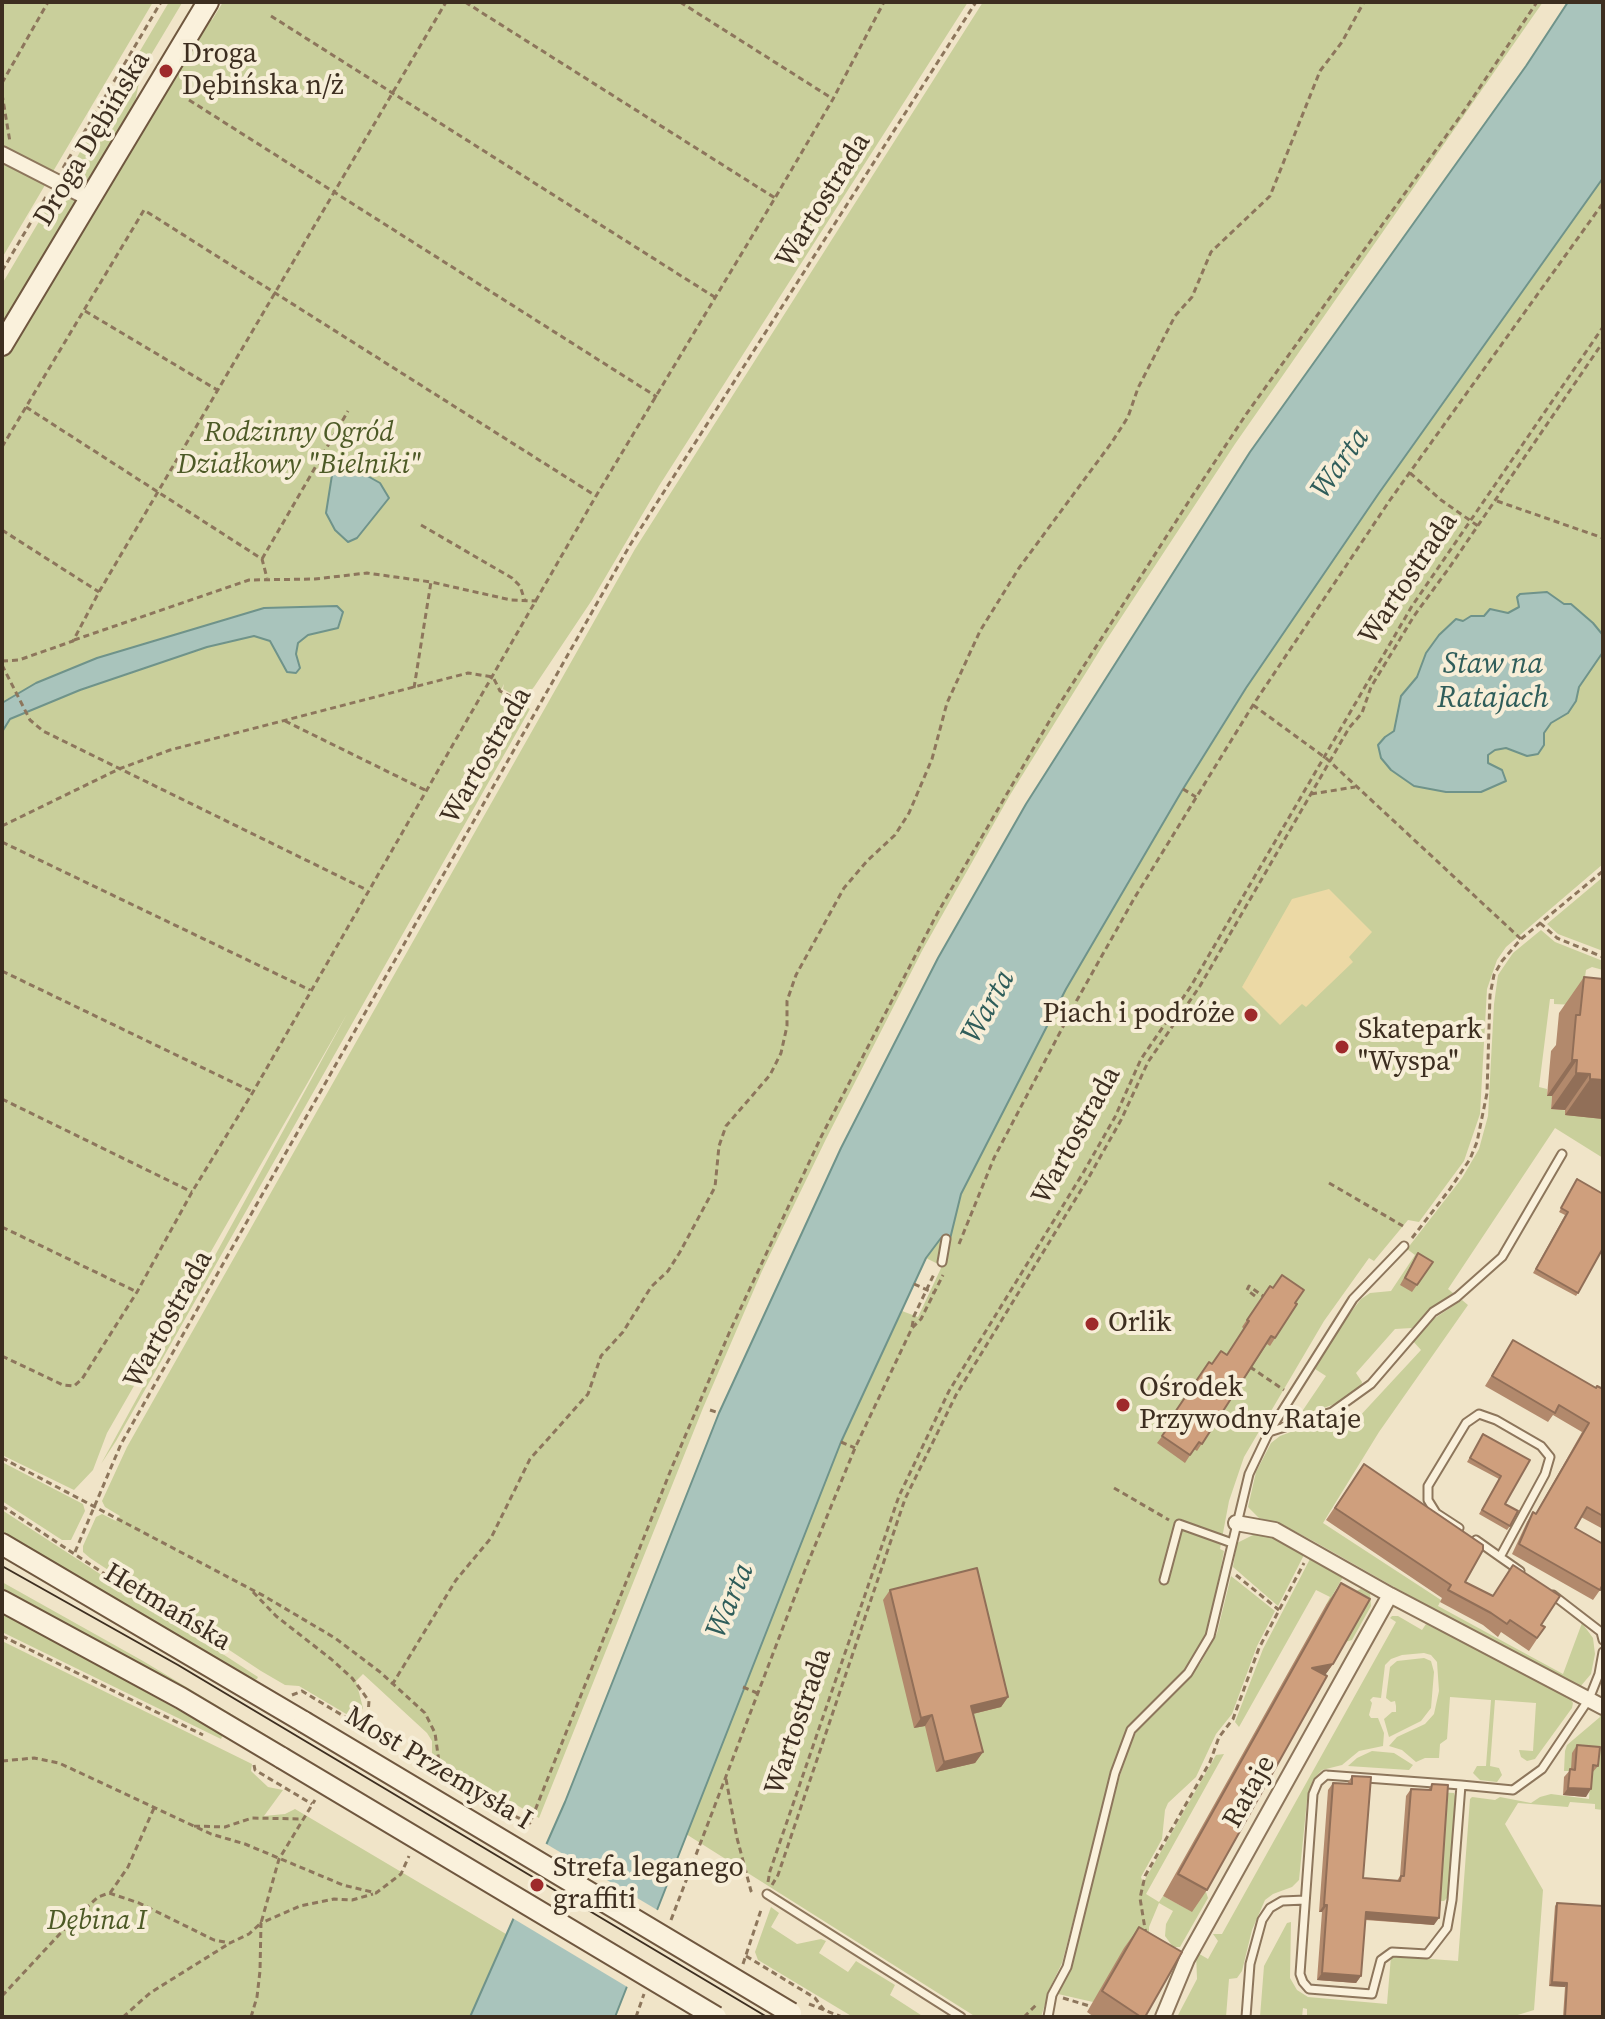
<!DOCTYPE html>
<meta charset="utf-8">
<style>
body{margin:0}
#map{position:relative;width:1605px;height:2019px;overflow:hidden;background:#f0e4c8;font-family:"Source Serif 4",serif}
canvas{display:block}
.frame{position:absolute;inset:0;border:4px solid #3d2e20;pointer-events:none}
</style>
<div id="map">
<canvas width="1605" height="2019"></canvas>
<div class="frame"></div>
</div>
<script>
const ctx = document.querySelector('canvas').getContext('2d');
ctx.lineJoin = 'round';
function paint(path, color) {
  ctx.fillStyle = color;
  ctx.fill(path, 'evenodd');
}
function shape(rows) {
  const path = new Path2D();
  for (const r of rows) {
    path.moveTo(r[0], r[1]);
    for (let i = 2; i < r.length; i += 2) path.lineTo(r[i], r[i + 1]);
  }
  return path;
}
function trace(path, color, width, dash) {
  ctx.strokeStyle = color;
  ctx.lineWidth = width;
  ctx.lineCap = dash ? 'butt' : 'round';
  ctx.setLineDash(dash || []);
  ctx.stroke(path);
}
function label(font, color, halo, rows, align = 'center') {
  ctx.font = font + ' "Source Serif 4",serif';
  ctx.lineWidth = 8;
  ctx.setLineDash([]);
  ctx.textBaseline = 'middle';
  ctx.strokeStyle = halo;
  ctx.fillStyle = color;
  for (const [text, x, y, turn = 0] of rows) {
    ctx.save();
    ctx.translate(x, y);
    ctx.rotate((+turn || 0) * Math.PI / 180);
    ctx.textAlign = isNaN(turn) ? turn : align;
    if (halo) ctx.strokeText(text, 0, 0);
    ctx.fillText(text, 0, 0);
    ctx.restore();
  }
}
const green = shape([
 [2,2,153,2,2,258],
 [169,2,182,3,136,80,139,83,133,111,90,183,82,187,64,179],
 [223,2,968,2,659,486,592,600,534,687,523,700,503,689,504,684,500,692,530,709,116,1441,101,1464,347,1014,107,1433,93,1470,74,1490,2,1455,2,361,208,17,212,20],
 [983,2,1543,2,1235,444,1105,642,1010,795,923,949,826,1139,762,1271,703,1408,539,1818,432,1756,432,1741,427,1733,363,1674,356,1681,363,1708,358,1717,353,1718,299,1686,285,1685,261,1671,90,1558,83,1552,83,1546,96,1517,102,1514,116,1521,120,1516,105,1507,102,1501,127,1447,635,549],
 [1603,178,1603,864,1506,947,1497,960,1487,989,1480,1114,1464,1161,1419,1222,1408,1220,1374,1261,1369,1258,1324,1321,1244,1457,1229,1501,1220,1549,1224,1551,1209,1630,1184,1671,1128,1729,1105,1799,1062,1963,1050,1988,1041,2017,976,2017,686,1834,841,1442,902,1311,918,1317,942,1266,926,1258,941,1237,950,1239,961,1194,1066,989,1183,789,1246,688,1379,493],
 [57,191,74,200,76,206,2,330,2,284],
 [1603,877,1603,951,1558,934,1547,924],
 [1541,930,1555,942,1603,961,1603,970,1592,967,1586,970,1582,998,1575,1005,1554,1004,1554,999,1550,999,1539,1087,1547,1089,1547,1095,1552,1096,1551,1109,1603,1114,1603,1158,1555,1128,1448,1289,1453,1293,1428,1311,1412,1328,1395,1329,1356,1373,1362,1382,1361,1388,1332,1405,1296,1418,1292,1415,1291,1408,1301,1413,1326,1376,1315,1369,1345,1320,1361,1299,1370,1293,1391,1291,1415,1255,1407,1249,1462,1178,1479,1149,1488,1116,1494,1004,1498,975,1513,953],
 [1462,1300,1468,1305,1379,1432,1323,1523,1441,1600,1438,1606,1563,1674,1582,1623,1593,1638,1595,1654,1591,1674,1580,1687,1445,1616,1315,1542,1283,1525,1259,1518,1248,1507,1256,1472,1271,1443,1280,1436,1325,1419,1341,1416,1358,1418,1421,1350,1412,1340,1429,1322],
 [2,1462,83,1504,85,1511,71,1540,62,1540,2,1501],
 [2,1510,258,1677,257,1679,254,1680,2,1531],
 [1257,1533,1278,1539,1305,1553,1278,1606,1233,1567,1237,1543],
 [1311,1557,1343,1577,1331,1598,1344,1605,1351,1593,1361,1589,1370,1593,1371,1606,1352,1640,1345,1642,1326,1605,1330,1597,1316,1590,1239,1727,1235,1722,1263,1649],
 [1231,1576,1275,1611,1257,1646,1232,1714,1216,1734,1196,1777,1168,1803,1165,1810,1162,1839,1141,1877,1143,1883,1216,1755,1224,1754,1146,1894,1159,1902,1163,1896,1191,1911,1199,1894,1206,1892,1208,1898,1180,1947,1173,1947,1165,1936,1166,1924,1173,1911,1159,1903,1149,1927,1149,1936,1093,2002,1058,1994,1071,1966,1112,1801,1130,1744,1139,1727,1200,1664,1217,1633],
 [2,1582,143,1661,288,1748,287,1750,134,1660,2,1590],
 [2,1613,72,1651,223,1735,221,1739,2,1632],
 [1392,1616,1398,1616,1422,1630,1426,1624,1476,1648,1568,1696,1573,1703,1572,1708,1535,1759,1527,1761,1521,1757,1519,1750,1533,1751,1536,1703,1495,1700,1490,1766,1499,1768,1502,1775,1497,1782,1480,1780,1473,1773,1477,1766,1486,1766,1491,1700,1450,1697,1447,1739,1440,1744,1439,1758,1425,1758,1416,1762,1402,1750,1389,1746,1397,1737,1425,1724,1434,1714,1439,1691,1437,1662,1431,1655,1424,1653,1402,1655,1391,1659,1385,1665,1381,1698,1373,1697,1370,1700,1372,1703,1369,1715,1371,1718,1378,1718,1384,1733,1383,1746,1359,1751,1342,1765,1322,1770,1313,1780,1307,1800,1299,1880,1292,1887,1273,1894,1265,1900,1252,1930,1242,1971,1237,1978,1229,1979,1226,2017,1177,2017,1197,1979,1196,1952,1208,1959,1218,1941,1213,1934,1222,1934,1396,1622,1390,1618],
 [2,1641,252,1764,251,1771,268,1787,283,1790,264,1816,285,1814,295,1809,506,1934,470,2017,2,2017],
 [1424,1658,1431,1661,1434,1672,1431,1708,1421,1721,1389,1737,1384,1719,1392,1712,1396,1712,1396,1706,1395,1701,1391,1702,1386,1698,1390,1667,1397,1661],
 [1599,1713,1603,1714,1603,1810,1595,1809,1595,1804,1570,1802,1568,1807,1518,1803,1505,1824,1543,1890,1534,2010,1511,2017,1307,2017,1307,2009,1303,2008,1302,2017,1260,2017,1264,1966,1287,1923,1291,1922,1290,1978,1297,1990,1308,1997,1387,2004,1391,1956,1458,1961,1470,1799,1472,1797,1495,1800,1500,1797,1531,1803,1540,1797,1551,1794,1589,1799,1590,1783,1570,1771,1564,1771,1565,1751,1567,1745,1600,1717],
 [1372,1751,1394,1753,1413,1765,1409,1770,1348,1766,1357,1758],
 [1437,1792,1454,1793,1456,1799,1449,1896,1444,1901,1435,1901],
 [771,1907,779,1913,771,1927,797,1944,821,1939,826,1941,819,1953,848,1972,856,1961,895,1985,890,1995,924,2017,853,2017,758,1960,755,1952]
]);
const sand = shape([
 [1329,889,1372,932,1349,957,1353,962,1306,1007,1302,1004,1280,1025,1242,987,1292,899]
]);
const water = shape([
 [1568,2,1603,2,1603,178,1379,493,1246,688,1183,789,1066,989,961,1194,950,1239,941,1238,926,1258,841,1442,615,2017,470,2017,565,1802,719,1413,841,1148,938,958,1026,804,1250,452,1526,66,1568,2],
 [344,468,364,474,380,483,389,498,357,538,348,542,335,530,326,513,332,475,344,468],
 [1547,592,1564,604,1571,604,1593,623,1602,634,1603,652,1579,687,1576,701,1568,713,1551,723,1544,733,1544,745,1538,754,1527,756,1506,748,1495,750,1488,755,1488,763,1502,770,1506,781,1481,792,1446,792,1414,786,1391,770,1381,758,1378,745,1385,737,1394,731,1401,696,1417,677,1426,653,1439,635,1456,619,1463,621,1471,616,1484,616,1490,609,1508,613,1519,607,1517,597,1520,594,1547,592],
 [337,606,343,612,338,628,308,635,298,643,296,654,300,668,296,673,287,672,270,641,254,636,207,647,80,690,10,719,2,732,2,703,36,683,97,658,264,608,337,606]
]);
const pier = shape([
 [543,1842,659,1911,629,1988,509,1916]
]);
const path = shape([
 [465,2,775,198],
 [680,2,833,99],
 [271,16,716,298],
 [2,83,48,2],
 [2,94,10,142],
 [189,100,657,397],
 [63,168,161,2],
 [2,271,47,195],
 [85,311,219,391],
 [26,407,262,559,267,578],
 [2,447,144,210,596,496],
 [1410,473,1441,500,1478,526],
 [1497,501,1603,538],
 [421,525,512,578,520,586,525,601],
 [2,530,99,592],
 [262,559,348,411],
 [74,640,249,580,315,579,367,573,431,582],
 [2,661,19,660,73,641,99,592,446,2],
 [2,665,30,720,43,731,367,890],
 [414,688,431,582,511,600,537,601],
 [1253,705,1327,759,1521,939],
 [285,721,425,790],
 [1183,789,1196,797],
 [1311,794,1355,787],
 [2,826,119,769,170,750,468,673,493,677,500,691,521,702],
 [2,842,310,990],
 [1540,923,1557,938,1603,957],
 [2,971,253,1092],
 [2,1099,192,1192],
 [1329,1183,1403,1226],
 [2,1227,135,1291],
 [1412,1238,1450,1189,1470,1159,1477,1142,1487,1093,1490,995,1494,975,1502,961,1521,939,1603,871],
 [959,1244,994,1158,1077,1000,1135,897,1253,705,1390,500,1603,203],
 [914,1284,934,1293],
 [1255,1296,1247,1290,1249,1286,1263,1296],
 [912,1327,914,1316,935,1272],
 [2,1356,63,1385,74,1386,82,1379,137,1292,192,1192,253,1092,596,496,775,198,833,99,884,2],
 [1250,1367,1284,1390],
 [710,1410,719,1413],
 [841,1442,855,1448],
 [2,1458,264,1596,335,1638,380,1672,425,1713,435,1733,442,1784],
 [1114,1488,1169,1520],
 [2,1506,209,1643],
 [75,1552,121,1444,630,545,976,2],
 [1236,1575,1279,1610],
 [253,1592,276,1616,331,1659,352,1678,369,1701,368,1714,360,1726],
 [2,1636,203,1735],
 [392,1685,456,1580,491,1538,530,1459,588,1394,601,1356,623,1332,651,1287,668,1271,680,1252,715,1187,719,1146,726,1126,770,1075,781,1053,787,1026,787,1001,796,975,844,888,867,861,895,835,909,813,932,759,947,703,980,631,1019,568,1112,442,1128,417,1138,388,1175,316,1192,297,1211,252,1270,196,1320,71,1342,42,1364,2],
 [743,1687,757,1693],
 [292,1695,302,1691,360,1726,357,1732],
 [2,1761,34,1758,59,1763,211,1834,245,1844,343,1885,376,1893,401,1874,409,1856],
 [254,1765,255,1770,312,1804],
 [726,1779,737,1838,751,1891,754,1895],
 [461,1792,530,1823,672,1467,730,1331,821,1137,938,912,1057,708,1189,501,1247,413,1464,111,1537,2],
 [194,1826,225,1827,252,1818,304,1819],
 [768,1882,770,1871,899,1496,949,1391,1083,1173,1115,1117,1141,1059,1191,986,1412,606,1603,327],
 [772,1885,778,1875,905,1499,956,1395,1089,1177,1121,1120,1148,1062,1200,986,1349,728,1362,713,1371,687,1414,616,1449,568,1603,342],
 [110,1893,128,1867,154,1808],
 [671,1920,805,1570,855,1448,912,1328,921,1319,943,1275],
 [1146,1935,1140,1898,1145,1876,1210,1762,1219,1737,1233,1719,1259,1648,1304,1563],
 [746,1956,815,1998,824,2010],
 [743,1964,762,1907],
 [2,1996,70,1923,98,1897,109,1893,139,1903,214,1940,230,1943,249,1934,261,1923,279,1859,315,1800],
 [1063,1998,1093,2007],
 [809,2004,842,2017],
 [123,2017,150,1993,230,1943],
 [251,2017,257,1997,260,1971,261,1923,300,1906,334,1899,352,1900,373,1894],
 [636,2017,644,1994],
 [1024,2017,1038,2003]
]);
const lane = shape([
 [942,1262,946,1239],
 [1269,1432,1332,1412,1371,1384,1433,1312,1457,1297,1502,1257,1562,1154],
 [1459,1528,1436,1513,1428,1500,1428,1486,1466,1423,1479,1414,1496,1420,1541,1446,1550,1457,1545,1474,1500,1557,1520,1571],
 [1476,1540,1500,1557],
 [1164,1580,1179,1524,1232,1543],
 [1553,1595,1601,1632,1603,1640],
 [1326,1775,1461,1785,1452,1900,1447,1928,1427,1954,1392,1952,1381,1960,1372,1994,1309,1989,1303,1982,1300,1974,1313,1794,1318,1782,1326,1775],
 [1461,1785,1513,1790,1542,1769,1589,1699,1599,1674,1603,1652],
 [767,1894,961,2017],
 [1048,2017,1052,1995,1067,1967,1115,1773,1131,1730,1188,1673,1210,1636,1249,1474,1269,1432,1353,1299,1404,1246],
 [1246,2017,1250,1964,1262,1920,1270,1908,1282,1901,1305,1900]
]);
const street = shape([
 [2,154,90,199],
 [1236,1523,1275,1530,1390,1595,1603,1707],
 [1163,2017,1187,1959,1390,1595]
]);
const secondary = shape([
 [2,345,208,2],
 [2,1544,304,1722],
 [2,1601,181,1698,282,1758]
]);
const tram = shape([
 [2,1566,178,1665,767,2017]
]);
const secondaryBridge = shape([
 [304,1722,791,2013],
 [282,1758,716,2017]
]);
const wall = shape([
 [1584,977,1603,979,1603,1119,1565,1115,1565,1110,1551,1109,1552,1096,1547,1096,1551,1051,1556,1045,1559,1013],
 [1575,1183,1578,1293,1576,1296,1533,1273,1565,1215,1559,1212],
 [1418,1253,1433,1262,1412,1292,1400,1285],
 [1270,1286,1297,1304,1270,1346,1267,1344,1197,1451,1194,1449,1185,1463,1157,1443,1166,1431,1163,1429,1204,1369,1227,1355,1244,1329,1242,1327],
 [1513,1340,1595,1388,1603,1389,1603,1529,1581,1517,1575,1528,1600,1590,1593,1600,1512,1554,1527,1522,1533,1512,1536,1513,1582,1432,1553,1415,1548,1422,1485,1386],
 [1483,1434,1530,1460,1505,1504,1510,1526,1507,1530,1479,1514,1499,1479,1467,1462],
 [1364,1464,1465,1582,1545,1627,1529,1651,1501,1632,1498,1637,1483,1625,1440,1602,1442,1598,1326,1520],
 [1341,1583,1333,1664,1325,1675,1207,1890,1192,1912,1163,1896,1326,1605],
 [890,1590,1008,1697,1001,1707,973,1714,983,1752,975,1763,936,1772,925,1726,914,1728,883,1600],
 [1577,1745,1598,1766,1592,1773,1586,1797,1563,1795,1564,1777,1571,1769,1572,1753],
 [1352,1776,1363,1878,1397,1881,1400,1876,1406,1796,1411,1789,1428,1790,1432,1784,1434,1925,1365,1920,1361,1976,1356,1983,1317,1980,1322,1912,1319,1912,1328,1790,1333,1783,1347,1784],
 [1557,1903,1603,2017,1563,2017,1565,1987,1549,1986,1555,1906],
 [1139,1927,1145,2017,1094,2017,1087,2012,1124,1948]
]);
const shadedWall = shape([
 [1572,1060,1577,1060,1552,1096,1547,1096],
 [1576,1073,1590,1074,1565,1110,1551,1109],
 [1590,1079,1603,1080,1603,1119,1565,1115],
 [1333,1664,1318,1685,1312,1668],
 [1008,1697,1001,1707,964,1716,971,1706],
 [932,1715,925,1726,914,1728,921,1718],
 [983,1752,975,1763,936,1772,944,1762],
 [1568,1788,1591,1789,1586,1797,1563,1795],
 [1324,1905,1327,1905,1322,1912,1319,1912],
 [1366,1912,1439,1918,1434,1925,1361,1919],
 [1322,1973,1361,1976,1356,1983,1317,1980],
 [1552,1982,1567,1983,1565,1987,1549,1986]
]);
const building = shape([
 [1584,977,1603,979,1603,1080,1590,1079,1590,1074,1576,1073,1577,1060,1572,1060,1576,1015,1580,1015,1584,977],
 [1577,1179,1603,1194,1603,1248,1578,1293,1536,1269,1568,1212,1561,1208,1577,1179],
 [1418,1253,1433,1262,1417,1285,1405,1278,1418,1253],
 [1282,1275,1304,1290,1295,1303,1297,1304,1275,1338,1271,1336,1202,1444,1199,1442,1190,1455,1162,1436,1171,1423,1169,1421,1209,1362,1212,1364,1221,1351,1227,1355,1249,1321,1247,1320,1270,1286,1273,1288,1282,1275],
 [1513,1340,1596,1388,1597,1386,1603,1389,1603,1516,1587,1507,1575,1528,1603,1544,1603,1584,1600,1590,1519,1544,1533,1512,1536,1514,1589,1423,1559,1405,1555,1413,1492,1376,1513,1340],
 [1483,1434,1530,1460,1505,1504,1518,1511,1510,1526,1482,1510,1501,1476,1470,1458,1483,1434],
 [1364,1464,1483,1545,1483,1550,1465,1582,1493,1596,1513,1565,1560,1596,1541,1625,1545,1627,1537,1638,1510,1620,1507,1624,1491,1613,1448,1590,1451,1585,1335,1508,1364,1464],
 [977,1568,1008,1697,971,1706,983,1752,944,1762,932,1715,921,1718,890,1590,977,1568],
 [1341,1583,1370,1599,1333,1664,1312,1668,1327,1676,1207,1890,1178,1874,1341,1583],
 [1577,1745,1600,1747,1598,1766,1593,1765,1591,1789,1568,1788,1570,1769,1575,1770,1577,1745],
 [1352,1776,1371,1777,1363,1878,1400,1881,1401,1876,1404,1876,1411,1789,1431,1790,1432,1784,1448,1785,1439,1918,1366,1912,1361,1976,1322,1973,1327,1905,1324,1905,1333,1783,1352,1784,1352,1776],
 [1557,1903,1603,1906,1603,2017,1565,2017,1567,1983,1552,1982,1557,1903],
 [1139,1927,1182,1952,1145,2017,1141,2017,1102,1991,1139,1927]
]);
const markers = [
 [166,71,8,"#9e2a2b"],
 [1251,1015,8,"#9e2a2b"],
 [1342,1047,8,"#9e2a2b"],
 [1092,1324,8,"#9e2a2b"],
 [1123,1405,8,"#9e2a2b"],
 [537,1885,8,"#9e2a2b"]
];
const poiNames = [
 ["Droga",182,55],
 ["Dębińska n/ż",182,87],
 ["Piach i podróże",1235,1015,"right"],
 ["Skatepark",1358,1031],
 ["\"Wyspa\"",1358,1063],
 ["Orlik",1108,1324],
 ["Ośrodek",1139,1389],
 ["Przywodny Rataje",1139,1421],
 ["Strefa leganego",553,1869],
 ["graffiti",553,1901]
];
const streetNames = [
 ["Droga Dębińska",93,139,-59],
 ["Wartostrada",824,201,-58],
 ["Wartostrada",1409,579,-56],
 ["Wartostrada",487,756,-60],
 ["Wartostrada",1077,1136,-61],
 ["Wartostrada",169,1320,-61],
 ["Hetmańska",167,1608,31],
 ["Wartostrada",799,1722,-71],
 ["Most Przemysła I",438,1769,31],
 ["Rataje",1250,1792,-61]
];
const parkNames = [
 ["Rodzinny Ogród",299,434],
 ["Działkowy \"Bielniki\"",299,466],
 ["Dębina I",97,1922]
];
const waterNames = [
 ["Warta",1341,464,-55],
 ["Staw na",1493,665],
 ["Ratajach",1493,699],
 ["Warta",989,1007,-61],
 ["Warta",731,1601,-67]
];
paint(green, '#c9cf9b');
paint(sand, '#ecd9a5');
paint(water, '#a9c4bc');
trace(water, '#6f938a', 2);
paint(pier, '#f0e4c8');
trace(lane, '#8d765c', 11);
trace(street, '#8d765c', 18);
trace(secondary, '#6f573f', 24);
trace(path, '#8d765c', 3, [6, 4]);
trace(lane, '#faf1dc', 7);
trace(street, '#faf1dc', 14);
trace(secondary, '#faf1dc', 20);
trace(tram, '#3d2e20', 2);
trace(secondaryBridge, '#6f573f', 24, []);
trace(secondaryBridge, '#faf1dc', 20);
paint(wall, '#b2896c');
paint(shadedWall, '#916f58');
paint(building, '#cf9f7d');
trace(building, '#916f58', 2);
for (const [x, y, r, color] of markers) {
  const dot = new Path2D();
  dot.arc(x, y, r, 0, 2 * Math.PI);
  ctx.fillStyle = color;
  ctx.fill(dot);
  trace(dot, '#f7eed8', 3);
}
label('28px', '#3d2e20', '#f7eed8', poiNames, 'left');
label('28px', '#3d2e20', '#f7eed8', streetNames);
label('italic 28px', '#4d5a26', '#f7eed8', parkNames);
label('italic 30px', '#2f5d5a', '#f7eed8', waterNames);
</script>
